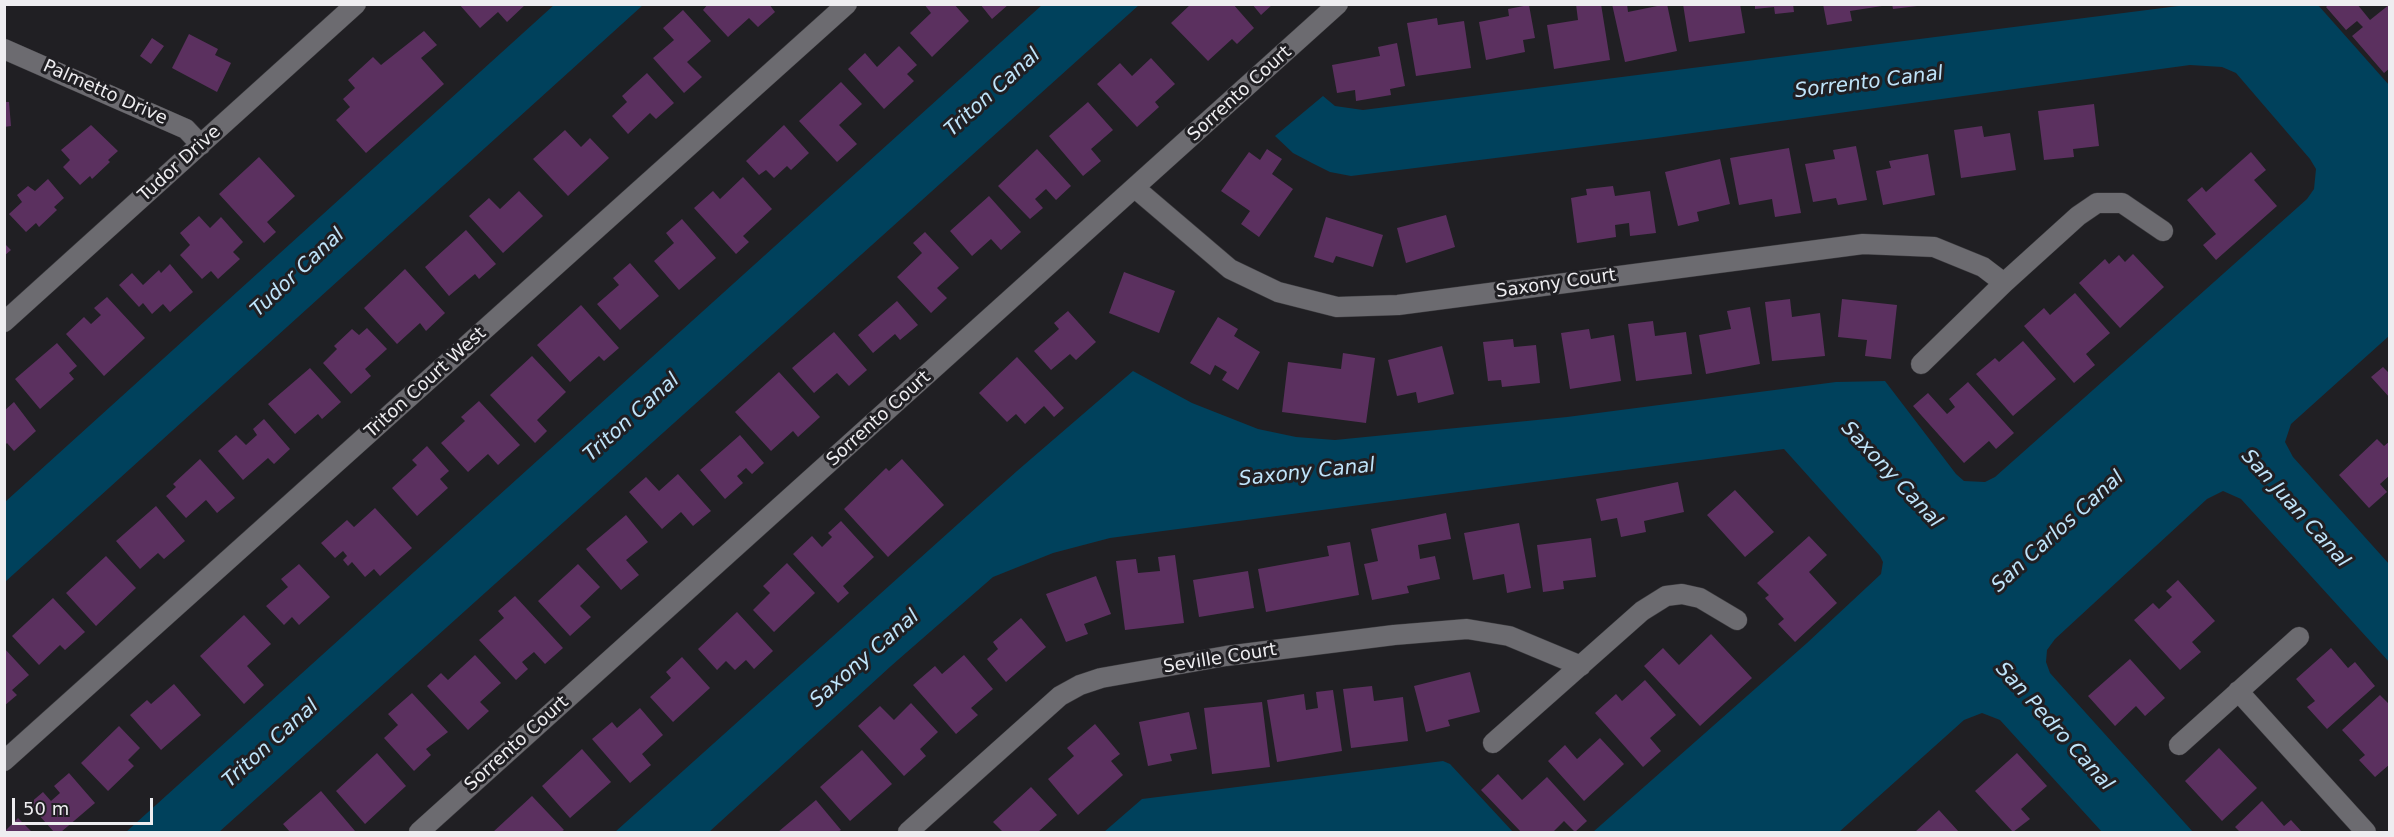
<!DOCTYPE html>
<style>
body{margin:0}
#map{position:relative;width:2394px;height:837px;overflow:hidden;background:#201f23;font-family:"DejaVu Sans",sans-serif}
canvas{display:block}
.frame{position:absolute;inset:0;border:6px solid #eeedf0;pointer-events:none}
.scale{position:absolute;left:12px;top:798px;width:141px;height:27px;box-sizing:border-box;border:3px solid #eeedf0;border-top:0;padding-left:8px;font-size:18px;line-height:21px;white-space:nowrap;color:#eeedf0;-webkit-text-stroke:4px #201f23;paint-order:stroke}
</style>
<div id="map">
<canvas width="2394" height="837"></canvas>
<div class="frame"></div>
<div class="scale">50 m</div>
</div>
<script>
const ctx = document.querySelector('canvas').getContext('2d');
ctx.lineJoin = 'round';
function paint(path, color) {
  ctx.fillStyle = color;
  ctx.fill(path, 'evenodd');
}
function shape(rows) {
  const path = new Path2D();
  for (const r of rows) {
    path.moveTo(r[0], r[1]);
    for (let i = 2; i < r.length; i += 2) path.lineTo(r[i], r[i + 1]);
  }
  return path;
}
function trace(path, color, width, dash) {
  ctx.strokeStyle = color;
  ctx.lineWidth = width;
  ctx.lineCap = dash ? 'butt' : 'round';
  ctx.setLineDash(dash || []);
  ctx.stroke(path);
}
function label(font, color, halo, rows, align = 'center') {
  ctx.font = font + ' "DejaVu Sans",sans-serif';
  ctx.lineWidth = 6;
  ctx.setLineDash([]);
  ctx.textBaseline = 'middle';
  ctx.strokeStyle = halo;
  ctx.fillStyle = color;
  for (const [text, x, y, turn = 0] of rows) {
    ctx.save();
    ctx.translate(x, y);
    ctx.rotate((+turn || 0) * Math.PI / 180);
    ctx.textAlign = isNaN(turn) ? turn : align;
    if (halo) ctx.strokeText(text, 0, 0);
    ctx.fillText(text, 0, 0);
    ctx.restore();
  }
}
const water = shape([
 [2194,4,2318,5,2389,85,2389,336,2291,424,2285,442,2293,457,2389,564,2390,663,2241,499,2223,491,2207,499,2055,639,2047,650,2046,662,2050,673,2058,682,2193,832,2102,832,2000,720,1982,713,1964,720,1839,832,1593,832,1807,643,1881,574,1883,562,1880,556,1784,449,1110,538,1053,553,993,577,891,666,709,832,615,832,1017,471,1133,371,1192,403,1258,429,1296,437,1335,440,1567,417,1836,382,1885,381,1956,474,1964,481,1985,482,1995,477,2084,398,2307,199,2314,189,2316,169,2310,159,2236,73,2222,67,2190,65,1656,138,1351,176,1330,172,1312,163,1293,153,1275,136,1323,96,1335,106,1363,110],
 [554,5,643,5,5,582,5,502],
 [1042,5,1139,5,219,832,126,832],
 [1443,761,1450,764,1513,832,1104,832,1142,799]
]);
const building = shape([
 [459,4,526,4,507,22,498,12,480,28],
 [708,4,769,4,775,12,758,27,749,18,728,37,703,10],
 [924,4,954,4,969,21,932,57,910,33,931,13],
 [980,4,1009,4,992,19],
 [1191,4,1233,4,1254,28,1237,44,1232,39,1208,61,1171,23],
 [1252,4,1273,4,1261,15],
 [1576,4,1601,4,1610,60,1554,69,1547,25,1578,20],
 [1612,4,1627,4,1628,12,1667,4,1677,51,1625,62],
 [1683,4,1740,4,1745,33,1689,42],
 [1755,4,1793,4,1794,12,1775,14,1774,7,1755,9],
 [1823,4,1882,4,1882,6,1850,11,1852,21,1827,25],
 [1892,4,1917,4,1917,6,1893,9],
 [2329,4,2357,4,2370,20,2390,4,2390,68,2384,73,2352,36,2363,27,2357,21,2346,30,2326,7],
 [1529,5,1535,38,1523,40,1525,52,1486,60,1479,22,1509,16,1508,9],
 [683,10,711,41,687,62,702,77,684,93,653,58,674,40,663,28],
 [1437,18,1438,25,1464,21,1471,68,1416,76,1407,23],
 [424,31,437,45,421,58,444,84,366,153,336,120,350,107,343,99,355,88,348,80,373,57,381,65],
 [189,34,218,49,215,55,231,63,217,92,172,68],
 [152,38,164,46,151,64,140,56],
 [1397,43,1405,86,1390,89,1391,95,1356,101,1355,90,1337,93,1332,65,1380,56,1378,47],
 [899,46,917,65,907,74,914,81,884,109,848,69,865,53,877,67],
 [1151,58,1175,84,1155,102,1159,107,1137,127,1097,84,1120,63,1132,76],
 [647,73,674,103,656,119,650,113,628,134,612,116,627,102,622,96],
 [841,82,862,104,839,125,857,144,837,162,799,121],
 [4,102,9,102,11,126,4,127],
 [1088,102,1113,130,1091,149,1101,161,1083,176,1049,136],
 [2094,104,2099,146,2073,149,2074,157,2044,160,2038,111],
 [91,125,118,151,108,160,110,162,92,179,90,176,80,185,63,167,70,160,61,150],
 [784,125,809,153,791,170,787,166,774,178,766,170,759,175,746,161],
 [1982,126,1984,137,2010,133,2016,170,1961,178,1954,130],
 [565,130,581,147,590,138,609,158,568,196,533,159],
 [1856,146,1867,200,1838,205,1836,198,1813,202,1805,164,1835,159,1833,150],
 [1789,148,1801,213,1775,217,1772,199,1739,205,1730,158],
 [1037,149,1071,186,1056,200,1046,189,1035,199,1043,208,1030,219,998,186],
 [1267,149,1282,159,1272,174,1293,189,1259,237,1241,224,1250,211,1221,191,1249,152,1260,160],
 [2251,152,2266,170,2254,180,2277,206,2216,260,2203,245,2216,234,2187,200,2202,187,2206,192],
 [1928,154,1935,195,1883,205,1876,171,1891,168,1889,161],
 [259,157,295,196,267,222,276,232,264,243,219,194],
 [1720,159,1730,204,1697,212,1699,221,1678,226,1665,172],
 [743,177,772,209,743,236,749,242,736,254,694,208,713,191,720,199],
 [48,179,64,198,54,207,57,210,39,227,36,223,26,232,9,214,22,202,17,195,28,186,35,191],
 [1613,186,1615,196,1650,191,1656,233,1630,236,1629,223,1615,225,1616,237,1577,243,1571,198,1587,195,1586,189],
 [519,191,543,216,503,253,469,216,489,198,500,209],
 [989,196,1021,232,1001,250,991,239,972,256,950,231],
 [1446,215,1455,247,1406,263,1397,228],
 [199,216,210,228,221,217,243,242,233,252,240,259,218,279,211,271,202,279,180,255,190,245,180,233],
 [1326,217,1383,235,1373,267,1336,256,1333,263,1314,257],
 [682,219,716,258,679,290,654,261,674,243,666,233],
 [466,230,496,264,479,279,475,274,449,296,425,267],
 [925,232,959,268,937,288,947,298,931,313,897,277,922,253,913,243],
 [4,243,11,250,4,256],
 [2133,254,2164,287,2120,328,2079,283,2105,259,2109,264,2119,255,2125,262],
 [630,263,659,296,620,330,597,304,619,285,613,278],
 [170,264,193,292,170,312,163,304,152,314,143,303,139,307,119,285,132,273,143,285,159,270,161,273],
 [405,269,445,313,426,331,420,323,397,344,364,308],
 [1124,272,1175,291,1159,333,1109,313],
 [2075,293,2110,333,2086,354,2095,365,2074,383,2024,326,2044,308,2050,315],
 [107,297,145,338,104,376,66,334,84,317,91,324,101,315,94,308],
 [1790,299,1792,317,1820,313,1825,356,1772,361,1765,302],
 [1842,299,1897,305,1891,359,1865,356,1867,340,1838,337],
 [897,301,918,325,900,340,895,334,873,353,858,335],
 [581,305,619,348,604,361,599,356,570,382,537,345],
 [1750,307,1760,364,1706,374,1699,335,1731,329,1727,311],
 [1068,311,1096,342,1076,360,1070,354,1051,370,1034,351,1059,329,1054,323],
 [1218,317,1238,329,1234,336,1260,352,1238,390,1222,380,1227,372,1215,365,1210,375,1190,363],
 [1653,321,1655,336,1686,332,1692,374,1636,381,1628,324],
 [367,328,387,349,365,369,371,376,351,394,323,363,337,349,334,346,352,329,359,335],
 [1589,329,1591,339,1614,335,1621,381,1570,389,1561,333],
 [834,332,867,370,849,386,837,373,814,393,792,368],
 [1513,339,1514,347,1536,345,1540,383,1502,387,1501,380,1488,381,1483,342],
 [2023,341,2056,379,2013,416,1976,374,1995,358,1999,362],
 [57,343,77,366,69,373,74,379,40,409,15,379],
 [1442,346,1454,394,1418,403,1416,392,1397,396,1388,360],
 [1343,353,1375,358,1366,423,1282,412,1288,362,1341,369],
 [532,356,566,392,537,420,547,431,535,443,490,395],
 [1017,357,1064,408,1054,417,1044,406,1025,424,1016,414,1007,422,979,393],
 [2383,367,2390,374,2390,398,2371,377],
 [310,368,341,402,322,419,318,414,295,434,268,404],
 [779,372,820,417,798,437,793,431,771,451,735,412],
 [1968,382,2014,433,1996,449,1989,441,1964,463,1913,406,1928,393,1947,414,1955,407,1949,399],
 [479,401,520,445,498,465,488,454,468,472,441,443,465,421,461,417],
 [14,402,36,431,14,451,7,443,4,446,4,411],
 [264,419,290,449,274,464,268,458,243,480,218,451,236,435,246,445,257,435,253,429],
 [740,435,764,463,752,474,746,468,737,476,743,483,725,499,700,470],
 [2377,439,2384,446,2390,441,2390,475,2380,484,2387,492,2369,508,2339,475],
 [427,446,449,471,440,479,448,488,417,516,392,488,417,465,412,460],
 [200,459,235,498,217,513,206,500,186,518,166,496,176,487,173,484],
 [902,459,944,505,888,557,844,509,886,468,889,471],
 [678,474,711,511,693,526,681,512,662,529,629,492,646,477,659,491],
 [1678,482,1684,512,1644,521,1646,532,1621,537,1617,518,1601,521,1596,499],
 [1735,490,1774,532,1745,557,1707,515],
 [156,506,185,541,164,559,158,553,140,569,116,541],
 [375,508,412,548,380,576,374,569,365,577,352,562,348,566,343,560,347,556,343,551,335,558,321,543,347,520,354,527],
 [1446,513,1451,539,1418,545,1420,559,1435,556,1440,579,1407,586,1409,593,1372,600,1364,564,1378,561,1371,529],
 [626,515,648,542,626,560,639,575,621,590,586,549],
 [841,521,874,557,843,586,849,593,838,603,793,554,812,536,822,547,832,537,828,533],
 [1519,523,1531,588,1507,593,1504,574,1473,580,1464,533],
 [1809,536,1827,555,1809,572,1837,603,1795,642,1778,624,1784,619,1765,598,1769,595,1757,583],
 [1591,538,1596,577,1563,581,1564,589,1543,592,1537,545],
 [1350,542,1359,595,1266,612,1258,569,1329,556,1327,546],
 [1175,555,1184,623,1125,630,1116,561,1136,559,1138,573,1160,571,1158,557],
 [106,556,136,588,96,626,66,593],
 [787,563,815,593,774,632,753,610,770,593,763,586],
 [299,564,330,597,299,625,292,617,284,625,266,606,288,587,281,579],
 [578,564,600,587,580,606,591,617,570,636,538,601],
 [1248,571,1254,608,1199,617,1193,580],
 [1096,576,1111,614,1084,624,1088,634,1066,642,1046,594],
 [2178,580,2215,621,2192,642,2201,652,2180,670,2134,620,2153,603,2159,609,2172,597,2166,591],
 [515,596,563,648,545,664,534,652,522,662,528,669,516,680,479,640,504,618,498,611],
 [53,598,85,632,65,650,60,645,39,665,12,636],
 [737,612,773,651,754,669,746,660,735,670,726,661,717,670,698,649],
 [244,615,271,644,247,666,264,685,244,704,200,656],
 [1021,618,1046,647,1006,682,987,659,998,649,993,642],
 [1711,634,1752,678,1700,726,1644,666,1663,648,1679,665],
 [4,648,29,675,12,690,17,695,4,706],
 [2331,648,2348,668,2355,662,2375,686,2327,729,2307,707,2315,701,2296,679],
 [475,655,501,683,480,702,489,711,468,730,427,686,441,673,448,680],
 [964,655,993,689,971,708,978,715,956,734,913,685,935,666,942,674],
 [682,657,710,688,673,722,650,697,671,678,666,672],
 [2130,659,2165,698,2145,716,2136,706,2115,726,2088,696],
 [1470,672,1480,712,1448,720,1450,726,1426,732,1414,686],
 [1645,680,1676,715,1650,738,1661,751,1643,767,1595,713,1616,694,1622,701],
 [174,684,201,715,161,750,130,715,147,700,151,704],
 [1372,686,1374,701,1403,697,1408,741,1351,748,1343,689],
 [1333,690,1342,751,1277,762,1267,700,1304,694,1306,710,1318,708,1316,692],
 [412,693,448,732,426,749,431,755,414,771,384,738,398,725,388,714],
 [2380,695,2390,705,2390,764,2375,777,2359,760,2365,755,2342,730],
 [1262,702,1270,767,1212,774,1204,708],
 [911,703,938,732,920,749,926,756,904,776,858,726,880,706,894,720],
 [640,708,663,735,642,754,651,765,630,783,592,739,612,722,617,728],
 [1189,712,1197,749,1170,754,1172,761,1148,766,1139,722],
 [1095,724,1120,754,1111,761,1123,775,1078,815,1048,779,1074,756,1067,748],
 [119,726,140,748,128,760,134,766,108,791,81,763],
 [1600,738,1624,764,1584,801,1548,761,1565,745,1577,759],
 [2219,748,2257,788,2222,821,2185,781],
 [582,749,611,782,570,818,542,786],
 [862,750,892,784,850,821,820,787],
 [377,753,406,786,365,824,336,791],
 [2017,753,2047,786,2021,809,2030,819,2013,832,1975,791],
 [69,773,95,803,61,832,54,832,29,804,43,792,51,801,60,793,54,786],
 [1498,774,1522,800,1547,777,1587,821,1575,832,1564,821,1553,832,1521,832,1481,790],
 [1031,787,1057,815,1038,832,1003,832,993,822],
 [321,791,355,831,353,832,290,832,283,824],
 [532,796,564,830,561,832,493,832],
 [816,800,841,830,838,832,778,832],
 [2262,801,2284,826,2291,820,2302,832,2240,832,2235,827],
 [1939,810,1959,832,1915,832],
 [18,818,32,832,4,832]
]);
const minor = shape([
 [4,49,186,129,201,145],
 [1135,188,1230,269,1278,292,1337,307,1398,305,1863,244,1934,247,1983,267,2004,283],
 [4,322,356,4],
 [1921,364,2004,283,2078,216,2097,203,2122,203,2163,231],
 [2238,691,2366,832],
 [1493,743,1642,611,1666,596,1682,594,1700,598,1737,620],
 [2179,745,2299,637],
 [4,761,847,4],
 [419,832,1338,4],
 [908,832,1060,696,1080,685,1101,678,1226,656,1394,635,1467,629,1509,636,1581,666]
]);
const streetNames = [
 ["Palmetto Drive",105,93,24],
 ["Sorrento Court",1240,94,-42],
 ["Tudor Drive",180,164,-42],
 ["Saxony Court",1556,284,-8],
 ["Triton Court West",426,383,-42],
 ["Sorrento Court",879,419,-42],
 ["Seville Court",1220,659,-9],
 ["Sorrento Court",517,744,-42]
];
const waterNames = [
 ["Sorrento Canal",1869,83,-7],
 ["Triton Canal",993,93,-42],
 ["Tudor Canal",298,273,-43],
 ["Triton Canal",632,418,-42],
 ["Saxony Canal",1307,473,-6],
 ["Saxony Canal",1891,475,47],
 ["San Juan Canal",2295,509,48],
 ["San Carlos Canal",2058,532,-42],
 ["Saxony Canal",865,659,-41],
 ["San Pedro Canal",2054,727,48],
 ["Triton Canal",271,744,-42]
];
paint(water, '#00415c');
paint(building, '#5b305f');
trace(minor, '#3c3b3f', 21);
trace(minor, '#6c6b70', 20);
label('18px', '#eeedf0', '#201f23', streetNames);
label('italic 20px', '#bfe4fa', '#201f23', waterNames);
</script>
